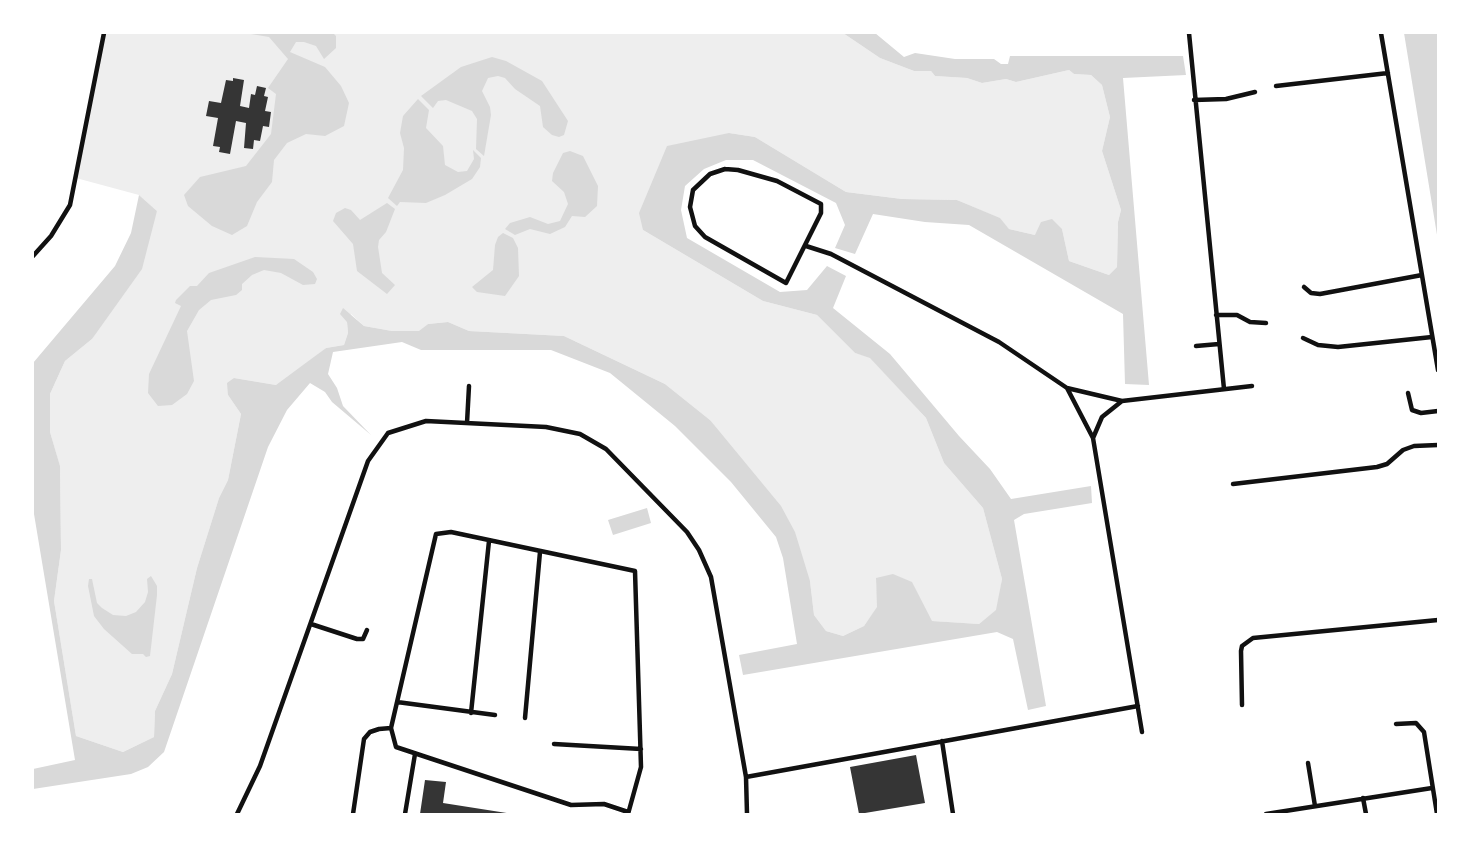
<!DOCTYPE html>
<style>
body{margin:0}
#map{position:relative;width:1471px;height:847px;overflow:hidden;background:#fff;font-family:"PT Sans",sans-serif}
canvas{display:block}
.frame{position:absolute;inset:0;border:34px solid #fff;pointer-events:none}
</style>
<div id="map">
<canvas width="1471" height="847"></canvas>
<div class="frame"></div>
</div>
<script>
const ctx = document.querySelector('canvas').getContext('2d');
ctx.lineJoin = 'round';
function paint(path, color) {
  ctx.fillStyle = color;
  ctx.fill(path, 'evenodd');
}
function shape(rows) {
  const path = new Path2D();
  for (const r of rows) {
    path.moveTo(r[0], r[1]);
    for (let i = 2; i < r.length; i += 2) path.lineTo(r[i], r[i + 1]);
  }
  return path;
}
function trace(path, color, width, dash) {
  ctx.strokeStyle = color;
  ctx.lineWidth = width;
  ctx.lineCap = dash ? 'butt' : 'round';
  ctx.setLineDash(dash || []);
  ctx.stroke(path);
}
const green = shape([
 [104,33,843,33,880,58,914,71,931,71,935,76,967,78,982,83,1006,79,1016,82,1069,70,1074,74,1091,75,1102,85,1110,117,1102,151,1121,210,1118,222,1117,267,1109,275,1069,261,1062,229,1035,235,1009,229,999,218,957,200,902,199,846,192,755,137,729,133,643,230,763,301,817,315,855,353,870,357,926,418,944,463,983,508,1002,579,997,610,979,624,931,621,912,583,876,578,878,607,864,626,843,636,826,631,814,615,810,581,710,420,665,384,564,336,469,331,448,322,428,324,420,331,392,331,364,326,351,314,347,322,348,333,344,345,326,348,285,381,276,385,234,378,228,395,241,414,228,480,219,498,197,568,172,674,155,711,154,737,123,752,76,736,54,601,61,550,60,467,50,432,50,394,65,361,92,339,157,211,139,195,76,178]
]);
const water = shape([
 [245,33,333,33,336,36,336,48,324,59,316,46,304,42,296,42,290,52,325,67,341,86,349,103,344,126,325,136,306,134,287,143,274,160,272,182,257,202,247,226,232,235,212,226,188,206,184,195,200,177,246,166,271,134,276,94,268,88,288,59,269,37],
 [843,33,875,33,904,57,915,53,955,59,994,59,1001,64,1008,64,1010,56,1183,56,1186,75,1123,78,1149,385,1125,384,1123,314,969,225,925,222,873,214,855,254,835,248,845,225,836,203,753,160,726,160,704,169,685,186,681,210,687,238,780,292,807,290,827,266,846,276,833,308,890,354,959,436,990,469,1011,499,1091,486,1092,503,1024,514,1014,520,1046,706,1028,710,1013,639,997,632,743,675,739,655,797,644,783,558,776,537,731,482,675,426,610,373,551,350,421,350,402,342,333,352,328,374,337,388,343,406,371,435,332,402,325,392,310,383,287,410,268,447,164,752,148,767,131,774,33,789,33,769,75,760,33,508,33,363,115,266,131,233,139,195,157,211,142,269,92,339,65,361,50,394,50,432,60,466,61,550,54,601,76,736,123,752,154,737,155,711,172,674,197,568,219,498,228,480,241,414,228,395,227,383,234,378,276,385,326,348,344,345,348,333,347,322,340,314,343,308,364,326,392,331,419,331,428,324,448,322,469,331,564,336,665,384,710,420,781,506,795,532,810,581,814,615,826,631,843,636,864,626,877,607,876,578,893,574,912,582,932,621,979,624,996,610,1002,579,983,508,944,463,926,418,870,358,855,353,817,315,763,301,643,230,639,213,667,146,729,133,755,137,846,192,902,199,957,200,1000,218,1009,229,1035,235,1041,222,1052,219,1062,229,1069,261,1109,275,1117,267,1118,222,1121,210,1102,151,1110,117,1102,85,1091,75,1074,74,1069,70,1016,82,1006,79,982,83,967,78,935,76,931,71,914,71,880,58],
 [1404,33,1438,33,1438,241],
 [492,57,506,61,542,81,568,121,564,135,559,137,552,135,543,127,540,106,515,89,505,78,498,76,488,78,482,91,490,107,491,115,484,156,476,149,477,119,472,111,446,100,438,101,433,108,421,96,461,67],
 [418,99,429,110,426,128,443,146,445,165,458,172,467,171,474,159,473,150,481,158,480,167,472,179,445,195,426,203,400,202,397,206,388,198,403,170,404,148,400,133,403,116],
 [570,151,583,156,598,186,597,206,585,217,572,216,565,227,550,234,530,229,515,235,505,229,510,223,530,217,548,224,560,221,568,204,564,192,552,181,553,173,563,153],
 [387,203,395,209,386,232,379,240,378,247,382,273,395,285,387,294,357,271,353,244,333,221,336,213,345,208,351,210,360,220],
 [503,233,513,238,518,248,519,276,505,296,477,292,472,287,493,270,495,245,498,237],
 [255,257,294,259,313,272,317,279,315,284,303,285,281,273,264,270,252,275,242,284,242,290,236,295,211,300,199,310,187,331,194,381,187,394,172,405,158,406,148,393,149,374,181,306,175,303,176,300,190,286,197,286,209,273],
 [647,508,651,523,613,535,608,520],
 [151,576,157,586,157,595,150,656,146,657,143,654,132,654,104,629,94,616,88,586,89,579,92,579,97,603,102,608,113,615,126,616,136,612,145,602,148,592,147,579]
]);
const building = shape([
 [233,78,244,80,240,106,249,108,251,94,255,95,257,86,266,88,264,96,268,97,265,111,271,112,269,127,263,126,260,141,254,140,253,149,244,148,246,123,236,121,230,154,219,152,220,147,213,146,218,118,206,116,209,101,221,103,226,80,233,81],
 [916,755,925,803,859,814,850,767],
 [425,780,446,782,443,803,513,814,420,814]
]);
const minor = shape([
 [1189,33,1224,389],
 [1381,33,1438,370],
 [1276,86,1388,73],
 [1194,100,1226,99,1255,92],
 [725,169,738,170,777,181,821,204,821,213,786,283,705,237,695,226,690,207,693,190,710,174,725,169],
 [806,246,831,254,999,342,1067,388,1122,401],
 [33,256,51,236,70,205,104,33],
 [1304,287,1311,293,1320,294,1422,275],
 [1216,315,1237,315,1250,322,1266,323],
 [1303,338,1318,345,1338,347,1432,337],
 [1196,346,1219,344],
 [1067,388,1093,438],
 [1408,393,1412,410,1421,413,1438,411],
 [467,423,469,386],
 [1233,484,1377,467,1387,464,1403,450,1414,446,1438,445],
 [311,624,357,639,363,639,367,630],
 [397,702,495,715],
 [1242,705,1241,651,1242,646,1253,638,1438,620],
 [471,713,489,541],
 [525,718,540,552],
 [1396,724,1416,723,1424,732,1437,814],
 [1142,732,1093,438,1102,417,1122,401,1252,386],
 [942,741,953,814],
 [554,744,641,749],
 [1308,763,1315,806],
 [746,777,1138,706],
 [1363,798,1366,814],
 [237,814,260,766,368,461,388,433,426,421,546,427,580,434,606,449,687,532,699,550,711,577,746,777,747,814],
 [353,814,364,739,370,732,379,729,391,728],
 [405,814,415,754],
 [628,814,641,767,635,571,451,532,436,534,391,728,396,747,571,805,604,804,628,812],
 [1266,814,1432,788]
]);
paint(green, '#eee');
paint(water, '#d9d9d9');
paint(building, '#353535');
trace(minor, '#111', 4.5);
</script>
